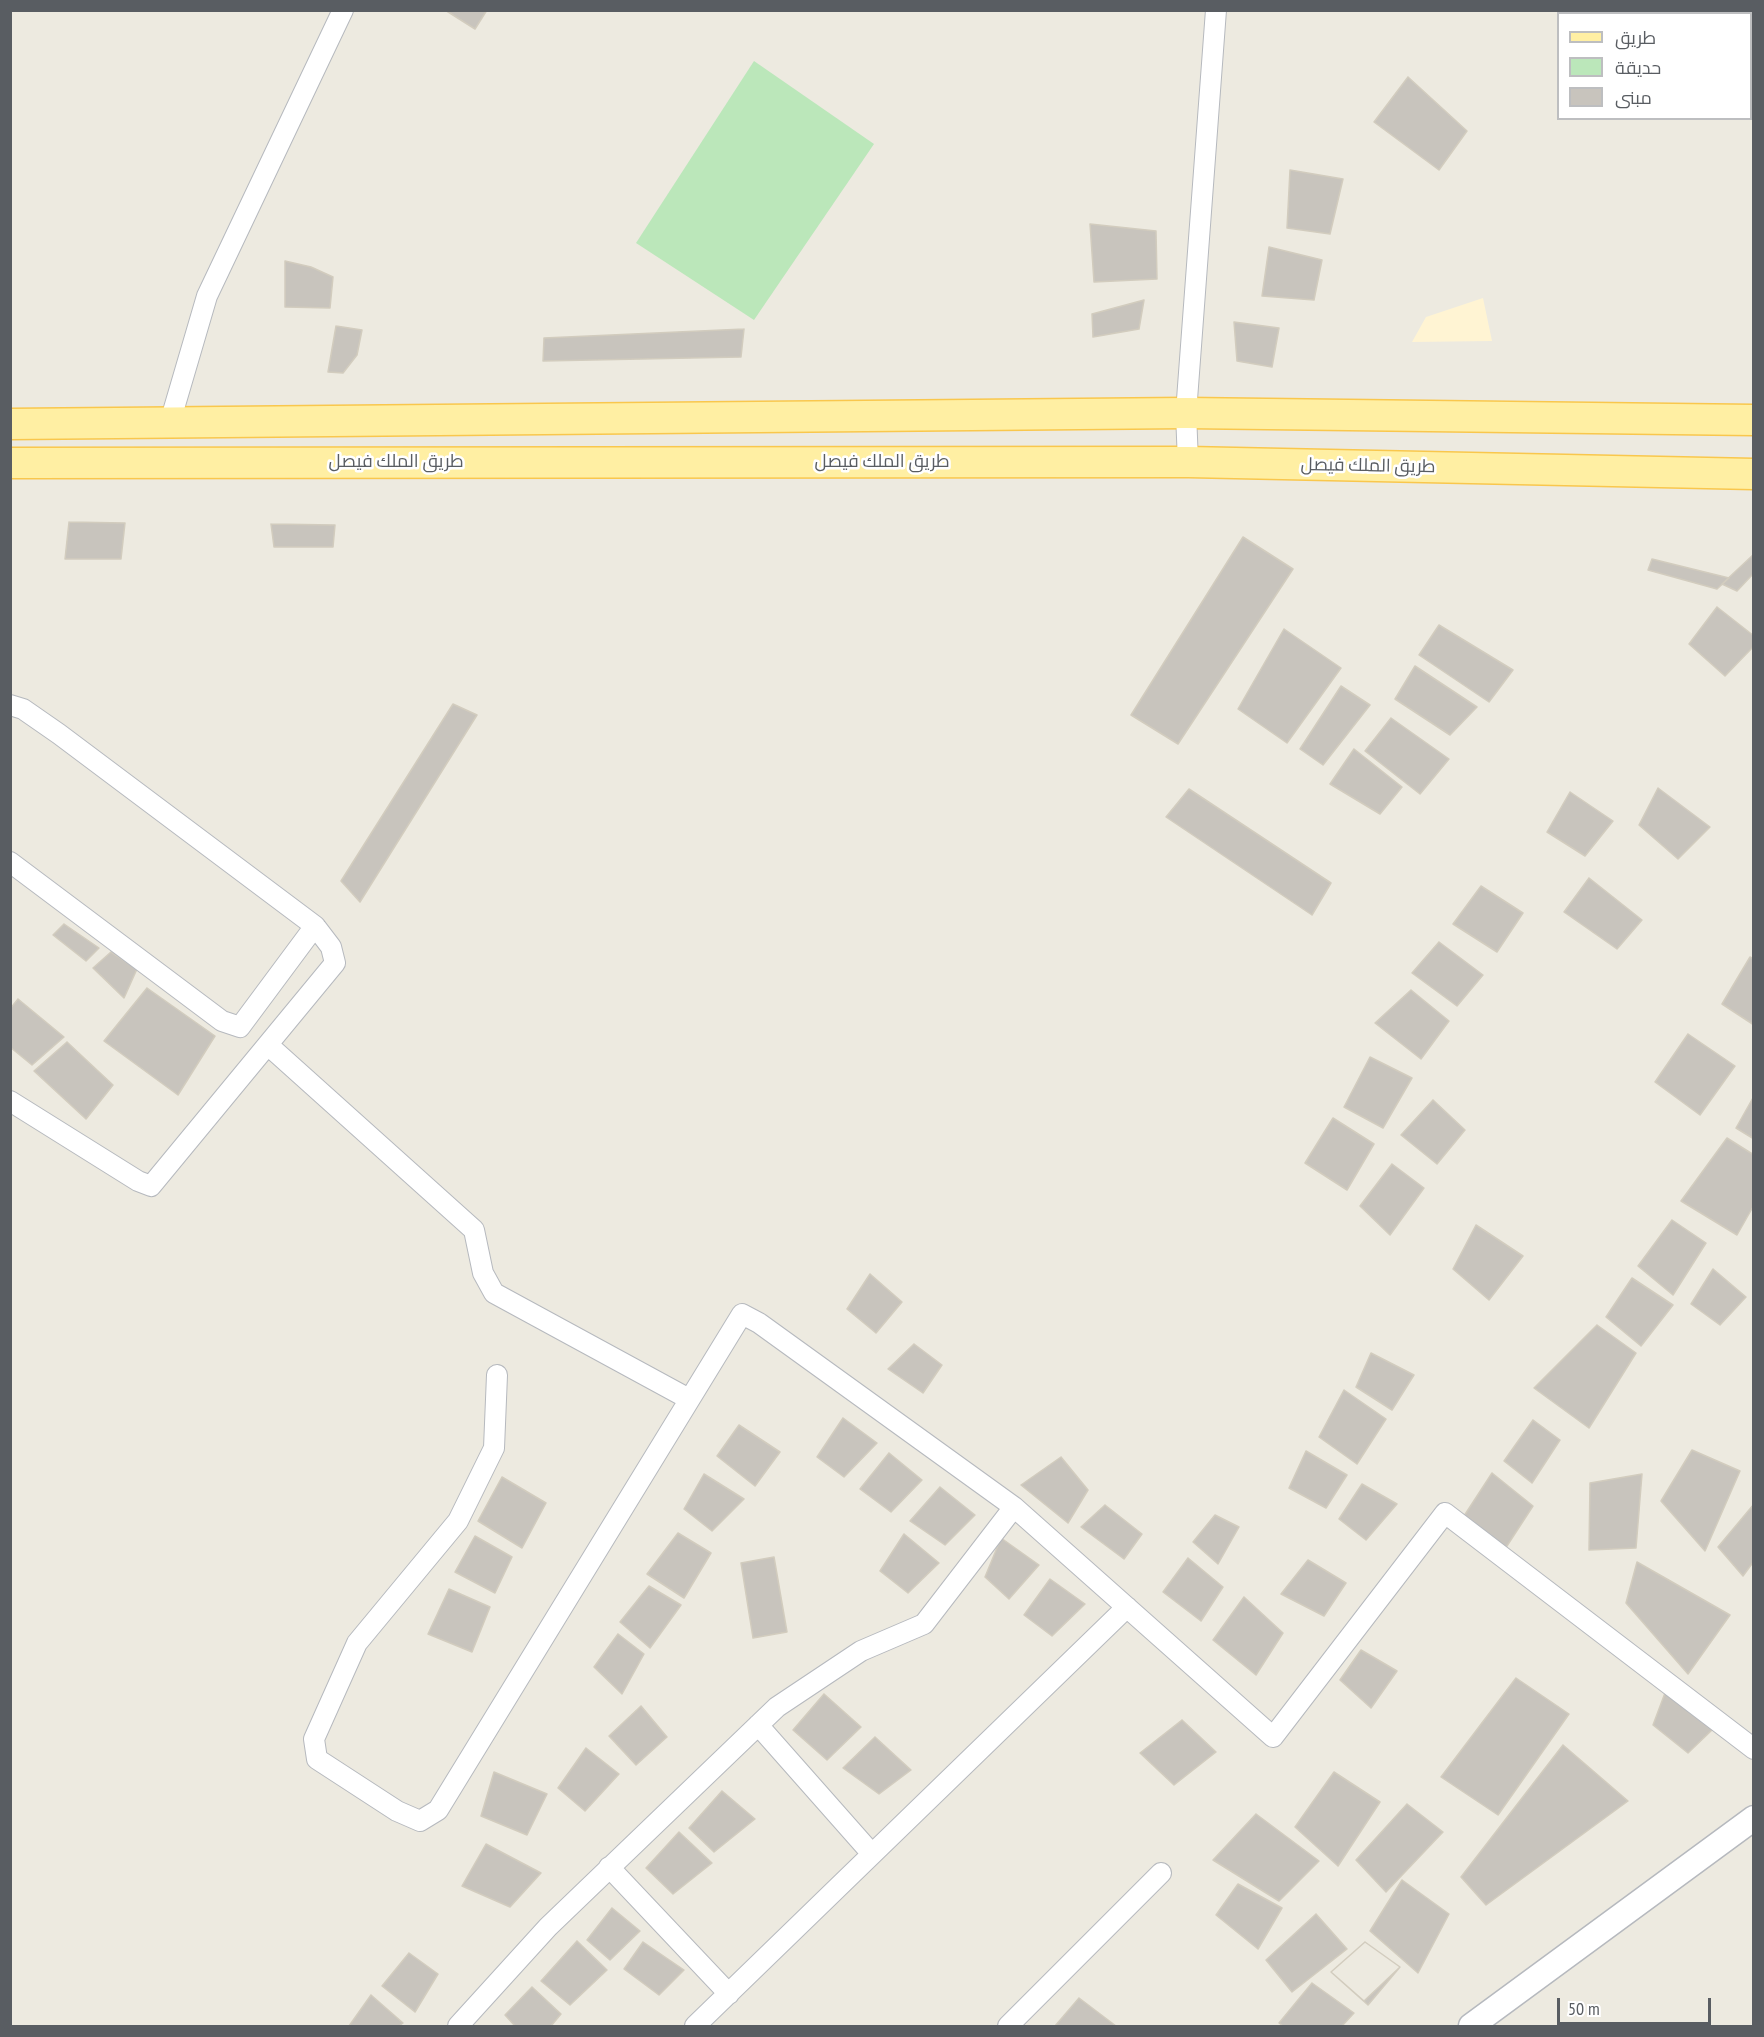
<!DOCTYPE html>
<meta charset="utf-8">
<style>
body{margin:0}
#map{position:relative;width:1764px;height:2037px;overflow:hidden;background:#edeae0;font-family:"PT Sans Narrow",Cairo,sans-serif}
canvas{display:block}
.frame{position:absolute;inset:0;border:12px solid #595d62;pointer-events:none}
.legend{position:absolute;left:1557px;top:12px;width:195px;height:108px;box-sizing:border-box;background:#fff;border:2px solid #bdbec0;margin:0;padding:8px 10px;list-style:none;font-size:18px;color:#595d62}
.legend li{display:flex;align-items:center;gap:12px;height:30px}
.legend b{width:30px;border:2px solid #bdbec0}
.scale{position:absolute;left:1557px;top:1998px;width:154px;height:27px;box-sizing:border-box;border:3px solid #595d62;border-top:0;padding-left:8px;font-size:18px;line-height:21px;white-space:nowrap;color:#595d62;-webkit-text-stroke:4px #fff;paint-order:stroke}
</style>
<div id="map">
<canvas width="1764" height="2037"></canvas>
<div class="frame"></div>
<ul class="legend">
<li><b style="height:8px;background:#ffefa3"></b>طريق</li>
<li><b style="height:16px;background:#bbe7ba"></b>حديقة</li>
<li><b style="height:16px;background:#c8c4bd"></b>مبنى</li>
</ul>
<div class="scale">50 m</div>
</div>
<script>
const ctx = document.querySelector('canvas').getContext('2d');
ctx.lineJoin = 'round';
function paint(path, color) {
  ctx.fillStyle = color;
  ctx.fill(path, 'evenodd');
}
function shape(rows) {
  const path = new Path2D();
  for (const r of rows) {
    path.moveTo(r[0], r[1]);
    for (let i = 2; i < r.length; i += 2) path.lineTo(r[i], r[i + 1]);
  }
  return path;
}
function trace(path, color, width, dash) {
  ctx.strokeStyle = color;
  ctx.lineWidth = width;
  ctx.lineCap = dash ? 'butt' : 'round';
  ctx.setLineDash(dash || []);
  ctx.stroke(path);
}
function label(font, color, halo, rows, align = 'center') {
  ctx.font = font + ' "PT Sans Narrow",Cairo,sans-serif';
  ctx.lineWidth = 5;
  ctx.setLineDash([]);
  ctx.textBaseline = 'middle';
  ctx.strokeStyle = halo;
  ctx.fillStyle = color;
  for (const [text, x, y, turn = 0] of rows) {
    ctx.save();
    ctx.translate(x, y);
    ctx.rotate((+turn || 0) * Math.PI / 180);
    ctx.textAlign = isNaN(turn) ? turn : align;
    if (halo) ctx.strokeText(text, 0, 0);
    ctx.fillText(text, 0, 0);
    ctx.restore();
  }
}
const commercial = shape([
 [1483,298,1492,341,1412,342,1426,317]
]);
const green = shape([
 [754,61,874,144,754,320,636,243]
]);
const building = shape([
 [445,10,487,10,475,29,445,10],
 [1408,77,1467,131,1439,170,1374,122,1408,77],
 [1290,170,1343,179,1330,234,1287,228,1290,170],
 [1090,224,1156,231,1157,279,1094,282,1090,224],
 [1269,247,1322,260,1314,300,1262,296,1269,247],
 [285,261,311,267,333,277,330,308,285,307,285,261],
 [1144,300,1139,329,1093,337,1092,314,1144,300],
 [1234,322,1279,328,1272,367,1237,361,1234,322],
 [336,326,362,330,357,355,343,373,328,372,336,326],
 [744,329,741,357,543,361,544,338,744,329],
 [69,522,125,523,121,559,65,559,69,522],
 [271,524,335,525,333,547,274,547,271,524],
 [1243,537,1293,569,1178,744,1131,715,1243,537],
 [1754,554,1754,573,1737,591,1722,584,1754,554],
 [1652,559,1729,578,1717,589,1648,570,1652,559],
 [1717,607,1754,636,1754,646,1725,676,1689,644,1717,607],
 [1439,625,1513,670,1489,702,1419,655,1439,625],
 [1284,629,1341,668,1287,743,1238,709,1284,629],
 [1415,666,1477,707,1450,735,1395,699,1415,666],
 [1341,686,1370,705,1323,765,1300,749,1341,686],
 [453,704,477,715,360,902,341,881,453,704],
 [1391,718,1449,759,1420,794,1365,751,1391,718],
 [1354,749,1402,787,1380,814,1330,784,1354,749],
 [1658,788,1710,827,1678,859,1639,825,1658,788],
 [1189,789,1331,883,1312,915,1166,817,1189,789],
 [1570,792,1613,821,1585,856,1547,832,1570,792],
 [1589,878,1642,920,1617,949,1564,912,1589,878],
 [1481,886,1523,913,1497,952,1453,924,1481,886],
 [64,924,99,948,86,961,53,935,64,924],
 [1439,942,1483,975,1457,1006,1412,973,1439,942],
 [111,952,137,969,124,998,93,968,111,952],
 [1750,957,1754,959,1754,1025,1722,1004,1750,957],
 [147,988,215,1036,178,1095,104,1041,147,988],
 [1411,990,1449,1021,1421,1059,1375,1023,1411,990],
 [18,999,64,1037,32,1065,10,1047,10,1009,18,999],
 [1688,1034,1735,1066,1700,1115,1655,1082,1688,1034],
 [67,1042,113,1085,86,1119,34,1071,67,1042],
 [1370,1057,1412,1078,1383,1128,1344,1107,1370,1057],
 [1754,1096,1754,1139,1736,1128,1754,1096],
 [1433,1100,1465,1130,1437,1164,1401,1135,1433,1100],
 [1333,1118,1374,1144,1347,1190,1305,1163,1333,1118],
 [1727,1138,1754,1155,1754,1205,1737,1235,1681,1201,1727,1138],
 [1392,1164,1424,1188,1390,1235,1360,1206,1392,1164],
 [1672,1220,1706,1243,1673,1295,1638,1266,1672,1220],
 [1476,1225,1523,1256,1489,1300,1453,1269,1476,1225],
 [1713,1269,1746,1297,1720,1325,1691,1304,1713,1269],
 [870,1274,902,1302,876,1333,847,1309,870,1274],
 [1632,1278,1673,1305,1641,1346,1606,1317,1632,1278],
 [1597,1325,1636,1353,1589,1428,1534,1388,1597,1325],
 [914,1344,942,1365,923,1393,888,1369,914,1344],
 [1371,1353,1414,1375,1392,1410,1356,1387,1371,1353],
 [1344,1390,1386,1419,1357,1464,1319,1437,1344,1390],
 [843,1418,877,1443,844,1477,817,1457,843,1418],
 [1533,1420,1560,1440,1532,1483,1504,1461,1533,1420],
 [739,1425,780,1452,755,1486,717,1456,739,1425],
 [1692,1450,1740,1471,1705,1551,1661,1501,1692,1450],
 [1306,1451,1347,1475,1326,1508,1289,1488,1306,1451],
 [889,1453,922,1480,891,1512,860,1489,889,1453],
 [1061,1457,1088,1490,1068,1523,1021,1485,1061,1457],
 [1492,1473,1533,1506,1505,1549,1464,1516,1492,1473],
 [704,1474,744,1499,712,1531,684,1509,704,1474],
 [1642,1474,1636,1548,1589,1550,1590,1483,1642,1474],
 [502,1477,546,1503,522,1548,478,1521,502,1477],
 [1362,1484,1397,1504,1366,1540,1339,1519,1362,1484],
 [940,1487,975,1515,945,1545,910,1521,940,1487],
 [1754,1504,1754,1561,1743,1576,1718,1547,1754,1504],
 [1105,1505,1142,1534,1124,1559,1081,1527,1105,1505],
 [1215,1515,1239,1527,1218,1564,1193,1542,1215,1515],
 [678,1533,711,1553,684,1598,647,1574,678,1533],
 [904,1534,939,1563,908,1593,880,1571,904,1534],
 [475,1536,512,1557,495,1593,455,1572,475,1536],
 [1001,1538,1039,1565,1009,1599,985,1577,1001,1538],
 [774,1557,787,1632,753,1638,741,1563,774,1557],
 [1188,1558,1223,1587,1201,1621,1163,1592,1188,1558],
 [1308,1560,1346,1583,1324,1616,1281,1594,1308,1560],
 [1637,1562,1730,1615,1688,1674,1626,1603,1637,1562],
 [1050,1579,1085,1604,1052,1636,1024,1615,1050,1579],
 [649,1586,681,1605,650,1648,620,1622,649,1586],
 [449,1589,490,1607,472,1652,428,1634,449,1589],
 [1244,1597,1283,1633,1256,1675,1213,1640,1244,1597],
 [618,1634,644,1654,622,1694,594,1667,618,1634],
 [1361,1650,1397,1671,1371,1708,1340,1680,1361,1650],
 [1516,1678,1569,1714,1498,1815,1441,1777,1516,1678],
 [1665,1693,1712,1730,1688,1753,1653,1725,1665,1693],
 [824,1694,861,1727,827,1760,793,1730,824,1694],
 [641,1706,667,1737,636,1765,609,1736,641,1706],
 [1182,1720,1216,1752,1174,1785,1140,1753,1182,1720],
 [875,1737,911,1770,879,1794,843,1768,875,1737],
 [1563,1745,1628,1801,1486,1905,1461,1877,1563,1745],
 [586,1748,619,1774,585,1811,558,1788,586,1748],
 [494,1772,547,1794,527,1835,481,1816,494,1772],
 [1334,1772,1380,1802,1338,1866,1295,1827,1334,1772],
 [722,1791,755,1819,714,1852,689,1828,722,1791],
 [1407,1804,1443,1832,1386,1892,1356,1860,1407,1804],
 [1256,1814,1319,1861,1279,1901,1213,1860,1256,1814],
 [679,1832,712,1863,673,1894,646,1868,679,1832],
 [486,1844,541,1873,510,1907,462,1886,486,1844],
 [1402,1880,1449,1914,1418,1973,1370,1931,1402,1880],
 [1238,1884,1282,1908,1258,1949,1216,1915,1238,1884],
 [612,1908,640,1931,610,1960,587,1940,612,1908],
 [1316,1914,1347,1949,1292,1992,1266,1960,1316,1914],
 [577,1941,607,1970,570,2005,541,1981,577,1941],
 [643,1942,684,1970,659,1995,624,1969,643,1942],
 [1365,1942,1400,1967,1368,2005,1331,1972,1365,1942],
 [1365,1942,1400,1967,1364,2001,1331,1972,1365,1942],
 [409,1953,438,1974,415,2012,382,1986,409,1953],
 [1312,1983,1354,2013,1342,2026,1283,2026,1279,2023,1312,1983],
 [532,1987,561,2014,551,2026,515,2026,505,2015,532,1987],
 [371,1995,403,2023,399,2026,349,2026,371,1995],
 [1079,1998,1116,2026,1055,2026,1079,1998]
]);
const minor = shape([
 [170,422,207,296,343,10],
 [1188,462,1186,413,1216,10],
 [10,705,23,709,59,734,315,926,331,947,335,963,151,1186,138,1181,10,1101],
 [10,862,222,1021,240,1027,315,926],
 [268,1045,474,1230,483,1273,494,1293,689,1399],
 [497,1375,494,1448,458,1521,357,1643,314,1739,317,1759,397,1811,420,1821,438,1810,742,1314,759,1323,1014,1507,1273,1737,1445,1513,1754,1749],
 [758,1725,872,1854],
 [609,1867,729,1994],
 [458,2026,548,1927,777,1707,861,1651,924,1624,1014,1507],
 [695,2026,1127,1607],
 [1008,2026,1161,1873]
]);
const tertiary = shape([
 [1471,2026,1754,1818]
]);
const primary = shape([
 [10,424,1186,413,1754,420],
 [10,463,1188,462,1754,474]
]);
const streetNames = [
 ["طريق الملك فيصل",396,462],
 ["طريق الملك فيصل",882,462],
 ["طريق الملك فيصل",1368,466,1]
];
paint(commercial, '#fff4d3');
paint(green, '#bbe7ba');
paint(building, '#c8c4bd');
trace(building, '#d2ccbe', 1.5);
trace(minor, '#b6b9be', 22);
trace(tertiary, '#b6b9be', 27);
trace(primary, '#f9c74d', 33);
trace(minor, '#fff', 20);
trace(tertiary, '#fff', 24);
trace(primary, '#ffefa3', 30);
label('18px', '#595d62', '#fff', streetNames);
</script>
